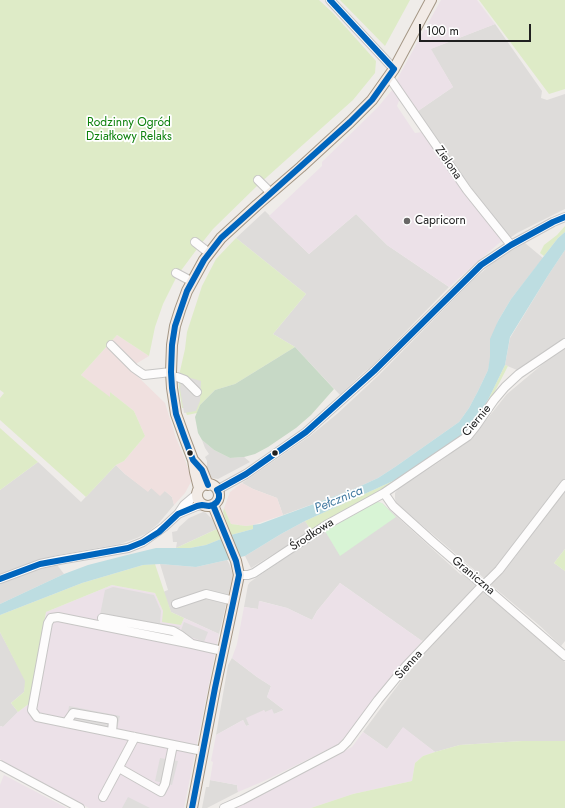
<!DOCTYPE html>
<meta charset="utf-8">
<style>
body{margin:0}
#map{position:relative;width:565px;height:808px;overflow:hidden;background:#efece9;font-family:Jost,sans-serif}
canvas{display:block}
.scale{position:absolute;left:419px;top:24px;width:112px;height:18px;box-sizing:border-box;border:2px solid #202020;border-top:0;padding-left:5px;font-size:12px;line-height:14px;white-space:nowrap;color:#202020;-webkit-text-stroke:3px #fff;paint-order:stroke}
</style>
<div id="map">
<canvas width="565" height="808"></canvas>
<div class="scale">100 m</div>
</div>
<script>
const ctx = document.querySelector('canvas').getContext('2d');
ctx.lineJoin = 'round';
function paint(path, color) {
  ctx.fillStyle = color;
  ctx.fill(path, 'evenodd');
}
function shape(rows) {
  const path = new Path2D();
  for (const r of rows) {
    if (r.length === 3) {
      path.moveTo(r[0] + r[2], r[1]);
      path.arc(r[0], r[1], r[2], 0, 2 * Math.PI);
      continue;
    }
    path.moveTo(r[0], r[1]);
    for (let i = 2; i < r.length; i += 2) path.lineTo(r[i], r[i + 1]);
  }
  return path;
}
function trace(path, color, width, dash) {
  ctx.strokeStyle = color;
  ctx.lineWidth = width;
  ctx.lineCap = dash ? 'butt' : 'round';
  ctx.setLineDash(dash || []);
  ctx.stroke(path);
}
function label(font, color, halo, rows, align = 'center') {
  ctx.font = font + ' Jost,sans-serif';
  ctx.lineWidth = 3.5;
  ctx.setLineDash([]);
  ctx.textBaseline = 'middle';
  ctx.strokeStyle = halo;
  ctx.fillStyle = color;
  for (const [text, x, y, turn = 0] of rows) {
    ctx.save();
    ctx.translate(x, y);
    ctx.rotate((+turn || 0) * Math.PI / 180);
    ctx.textAlign = isNaN(turn) ? turn : align;
    if (halo) ctx.strokeText(text, 0, 0);
    ctx.fillText(text, 0, 0);
    ctx.restore();
  }
}
const residential = shape([
 [495,24,542,91,541,98,547,100,565,94,565,209,517,233,510,238,479,199,418,111,453,87,430,49],
 [265,211,309,254,356,214,387,245,449,287,371,367,364,372,340,395,295,347,273,334,306,294,236,238],
 [525,243,543,258,511,299,498,321,488,370,478,391,469,408,459,422,395,467,378,478,354,489,283,515,277,498,253,489,242,483,310,436,337,414,379,375,474,279,497,259],
 [565,250,565,339,517,370,505,365,510,338,549,274],
 [565,348,565,480,496,568,492,571,485,579,396,503,395,498,395,493,398,489,439,462,471,439,507,394,544,363],
 [202,440,214,450,230,458,244,457,250,462,218,479,212,478,207,469,207,461,205,457,209,454,205,448],
 [38,462,81,502,116,465,125,474,148,491,151,488,165,491,172,497,174,505,158,524,147,533,137,538,120,544,58,555,38,560,0,574,0,490],
 [565,488,565,549,554,563,565,571,565,641,561,646,540,626,490,584,516,556,517,550],
 [377,502,382,503,461,575,463,574,477,586,450,617,436,630,422,641,340,583,317,611,312,620,287,608,260,601,258,609,244,607,248,585,250,582,325,531,372,504],
 [203,512,206,513,213,520,217,529,176,548,177,542,173,542,172,532,177,531,179,527,189,518],
 [305,521,311,530,289,546,288,545,251,568,245,556,281,534],
 [227,560,229,563,233,575,219,634,171,612,163,592,168,590,160,564,196,567],
 [57,561,58,566,64,574,0,604,0,581],
 [483,591,565,662,565,741,522,741,460,745,435,752,403,728,387,749,363,732,410,669,480,593],
 [0,632,26,681,24,692,11,703,18,712,3,727,1,726,0,727],
 [232,658,257,677,271,686,267,697,284,710,274,714,265,712,264,710,249,725,246,726,243,720,216,735,228,665],
 [210,780,237,785,238,792,207,808,202,808,206,787,209,787]
]);
const commercial = shape([
 [117,335,149,356,129,368,165,403,176,438,184,457,192,480,185,493,174,505,172,497,165,491,160,496,151,488,148,492,125,474,116,465,124,461,145,436,134,411,110,392,110,398,81,375],
 [242,483,253,489,277,498,283,515,253,525,246,526,231,524,224,508,230,492]
]);
const industrial = shape([
 [441,0,477,0,495,24,431,49,453,87,418,111,396,81],
 [393,89,400,98,397,106,415,133,422,132,451,174,504,239,477,262,449,287,387,245,356,214,309,254,269,216,322,166,322,162,378,107],
 [340,583,422,641,339,744,264,781,238,792,237,785,210,780,213,762,211,761,216,735,243,720,246,726,249,725,246,718,264,710,265,712,272,709,274,714,284,710,267,697,271,686,257,677,232,658,237,644,244,607,258,609,259,601,287,608,312,620,317,611],
 [112,585,155,593,163,611,181,625,184,618,219,634,184,808,89,808,7,765,0,759,0,727,1,726,3,727,18,712,30,703,46,612],
 [403,727,435,752,423,756,415,763,412,781,353,794,311,808,236,808,260,796,286,781,352,747,363,732,387,749],
 [4,775,67,808,0,808,0,785]
]);
const grass = shape([
 [0,0,319,0,333,13,376,61,375,73,353,100,258,185,213,229,197,249,177,276,163,304,155,327,149,356,117,335,81,375,110,397,110,392,134,411,145,436,124,461,116,465,86,497,0,420,0,398,4,393,0,390],
 [340,0,410,0,385,46],
 [479,0,565,0,565,89,549,94],
 [565,226,565,232,558,238,544,256,540,253,544,245,557,235],
 [236,238,306,294,273,334,295,347,235,384,215,390,200,405,197,413,187,415,184,408,182,408,179,388,180,371,185,349,187,332,202,286,216,259],
 [505,365,508,366,491,399,488,400],
 [0,428,38,462,0,490],
 [443,449,393,484,311,530,305,521,393,481],
 [224,508,231,524,246,526,253,525,253,529,231,535,223,512],
 [217,529,221,539,206,545,190,548,176,548],
 [565,549,565,571,554,563],
 [155,564,171,612,184,618,181,625,162,622,163,611,155,593,112,585,46,612,30,703,18,712,11,703,24,692,25,681,0,632,0,615,82,583,143,565],
 [522,741,565,741,565,808,311,808,353,794,412,781,415,763,423,756,435,752,460,745]
]);
const cemetery = shape([
 [295,347,334,389,311,415,296,428,268,447,255,454,244,457,230,458,214,450,202,440,198,433,195,417,200,405,215,390,235,384]
]);
const park = shape([
 [377,502,382,503,396,517,340,556,325,531,372,504]
]);
const parking = shape([
 [181,376,187,377,201,381,200,401,196,411,184,413,180,389],
 [113,587,154,595,161,611,160,623,180,627,177,634,99,620,105,590],
 [184,622,208,632,204,642,180,633],
 [69,706,120,716,117,729,67,719],
 [160,758,178,761,172,785,155,781],
 [128,797,150,808,122,808]
]);
const water = shape([
 [565,232,565,250,549,274,510,337,505,365,488,400,474,424,465,433,443,449,393,481,305,521,281,534,245,556,196,567,160,564,143,565,82,583,0,615,0,604,64,574,88,565,123,556,156,548,190,548,206,545,231,535,253,529,253,525,260,524,354,489,378,478,395,467,459,422,469,408,478,391,488,370,490,357,490,339,498,321,511,299,544,256,558,238]
]);
const minor = shape([
 [330,0,394,69],
 [389,77,467,190,511,245],
 [258,180,271,193],
 [195,242,209,253],
 [176,273,191,281],
 [111,345,134,368,144,375,171,372],
 [171,377,177,377,185,380,197,392],
 [217,490,246,474,306,432,374,371,481,265,511,245,553,222,565,217],
 [384,493,393,506,433,542,565,656],
 [178,514,197,506,202,505],
 [239,575,248,575,254,573,328,524,384,493,468,436,476,426,494,400,505,387,519,374,565,343],
 [0,579,40,564,59,560,128,548,143,542,164,527,178,514,184,505,197,494],
 [176,604,206,594,234,601],
 [102,618,173,631,180,635,192,644,223,651],
 [192,644,58,617,51,618,48,623,32,710,37,717,203,751],
 [66,723,73,713,113,720,112,732],
 [0,765,80,808],
 [119,768,161,792,165,784,173,745],
 [103,797,135,737],
 [224,808,242,800,341,748,347,742,378,700,406,666,480,588,489,580,499,570,565,484]
]);
const major = shape([
 [193,460,195,472,199,488],
 [208,495,11],
 [208,485,202,470,193,460,185,439,176,414,172,388,171,372,172,345,175,326,180,310,187,291,204,260,221,238,257,205,301,167,350,122,372,100,394,69,431,0],
 [192,808,215,688,239,575,236,561,213,505]
]);
const bus1 = shape([
 [330,0,394,69],
 [208,485,202,470,193,460,185,439,176,414,172,388,171,372,172,345,175,326,187,291,204,260,221,238,350,122,372,100,394,69],
 [217,490,246,474,306,432,374,371,481,265,511,245,553,222,565,217],
 [0,579,40,564,128,548,143,542,159,532,178,514,197,506,202,505,209,506,213,505,217,502,219,498,219,494,217,490],
 [192,808,215,688,239,575,236,561,213,505]
]);
const markers = [
 [407,221,4,"#686766"],
 [190,453,3.5,"#202020"],
 [275,453,3.5,"#202020"]
];
const parkNames = [
 ["Rodzinny Ogród",129,123],
 ["Działkowy Relaks",129,137]
];
const streetNames = [
 ["Zielona",448,163,55],
 ["Ciernie",477,421,-50],
 ["Środkowa",312,535,-33],
 ["Graniczna",473,576,40],
 ["Sienna",409,665,-48]
];
const poiNames = [
 ["Capricorn",415,221]
];
const waterNames = [
 ["Pełcznica",339,500,-22]
];
paint(residential, '#dedcda');
paint(commercial, '#f0e0df');
paint(industrial, '#ece1e8');
paint(grass, '#deebc7');
paint(cemetery, '#c7d9c6');
paint(park, '#d8f4d5');
paint(parking, '#dfdddc');
paint(water, '#bddde1');
trace(minor, '#c7c6c5', 10);
trace(major, '#a59785', 12);
trace(minor, '#fdfcfc', 8);
trace(major, '#f2ebe6', 10);
trace(bus1, '#0065bd', 6);
for (const [x, y, r, color] of markers) {
  const dot = new Path2D();
  dot.arc(x, y, r, 0, 2 * Math.PI);
  ctx.fillStyle = color;
  ctx.fill(dot);
  trace(dot, '#fff', 1.5);
}
label('12px', '#0c810b', '#fff', parkNames);
label('12px', '#202020', '#fff', streetNames);
label('12px', '#202020', '#fff', poiNames, 'left');
label('italic 13px', '#457ca2', '#fff', waterNames);
</script>
